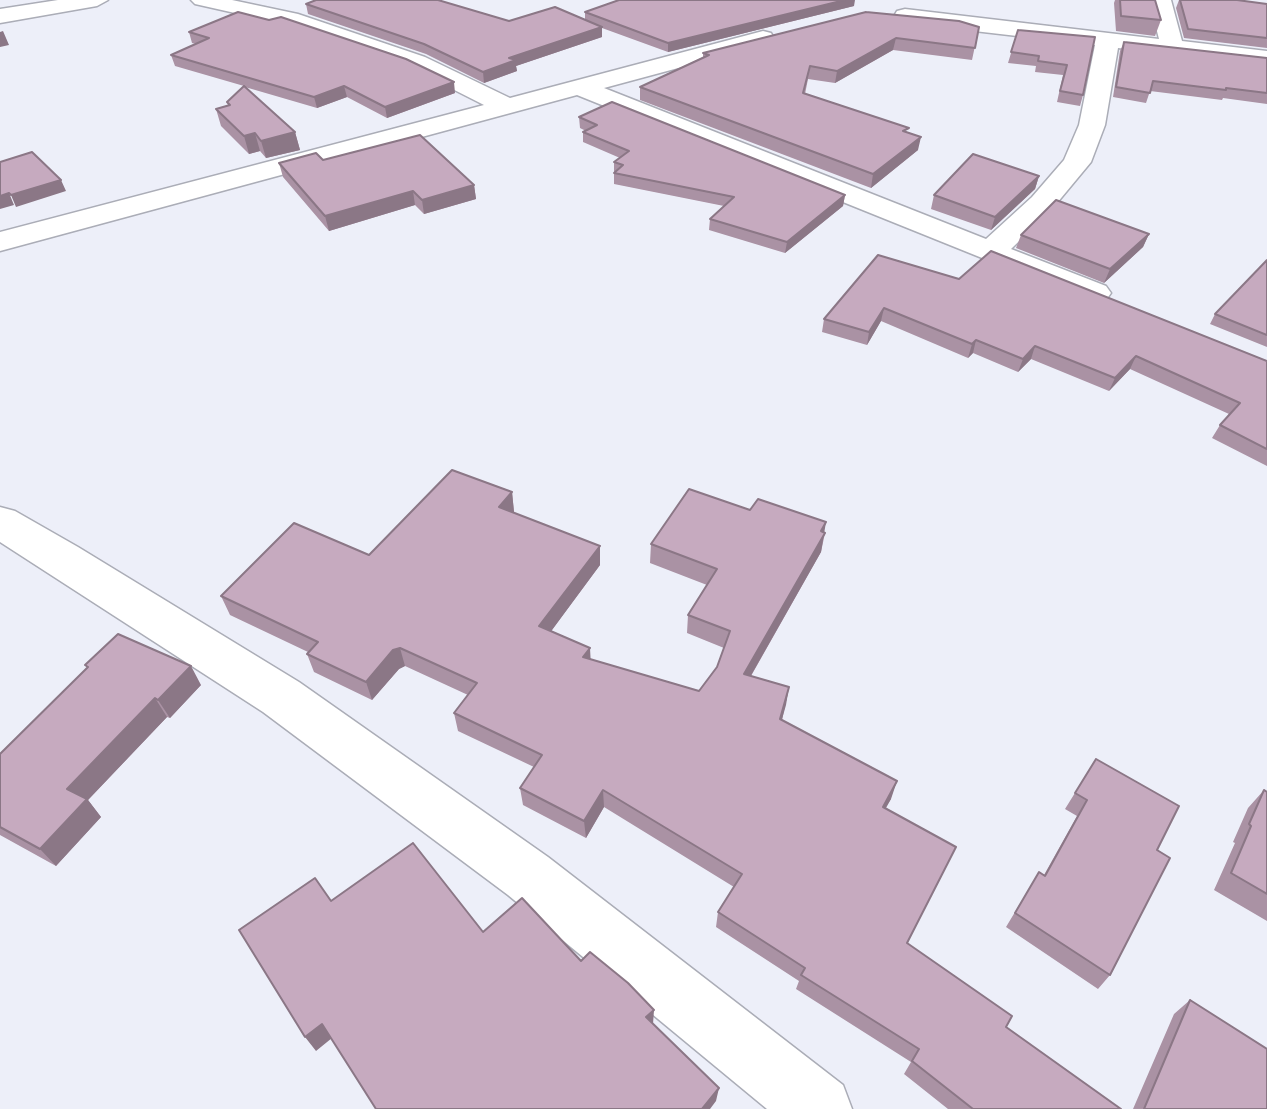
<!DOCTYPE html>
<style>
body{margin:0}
canvas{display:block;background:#edeff9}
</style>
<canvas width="1267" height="1109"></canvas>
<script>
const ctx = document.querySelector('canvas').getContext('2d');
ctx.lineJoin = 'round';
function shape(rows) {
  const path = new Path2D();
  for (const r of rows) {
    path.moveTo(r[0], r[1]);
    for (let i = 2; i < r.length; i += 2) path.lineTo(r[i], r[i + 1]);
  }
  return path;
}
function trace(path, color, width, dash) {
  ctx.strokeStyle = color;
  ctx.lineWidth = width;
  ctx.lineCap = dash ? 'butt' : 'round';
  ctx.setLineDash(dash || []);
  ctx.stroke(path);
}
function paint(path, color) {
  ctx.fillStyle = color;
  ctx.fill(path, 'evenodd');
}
const street = shape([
 [58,0,108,0,97,6,0,23,0,9,58,0],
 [191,0,232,0,298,14,425,57,510,98,763,31,771,33,774,38,771,43,604,88,986,239,1032,197,1064,160,1079,125,1095,45,905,23,894,16,897,11,905,9,1159,39,1149,0,1171,0,1182,41,1267,51,1267,65,1118,48,1105,125,1091,162,1052,209,1011,249,1106,286,1111,293,1106,300,1094,303,577,95,0,251,0,232,484,105,409,67,284,24,195,4,191,0],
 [0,507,15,511,78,547,299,682,548,857,843,1085,852,1109,767,1109,508,895,263,712,0,542,0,507]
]);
const wall = shape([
 [1115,0,1155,0,1161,20,1155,36,1116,31,1114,3],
 [1179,0,1237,0,1267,4,1267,48,1184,38,1176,8],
 [306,4,509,21,585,20,585,12,854,6,668,52,602,28,602,37,516,66,517,71,484,83,426,54,308,14],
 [979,27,972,60,893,50,835,83,808,79,805,94,908,133,918,150,871,188,640,100,640,87,703,57,703,53],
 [1018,30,1095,37,1083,95,1080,106,1057,102,1063,75,1035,72,1036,66,1008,63],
 [189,32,455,93,387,118,347,97,317,108,245,87,295,132,300,150,266,158,260,151,249,154,221,126,216,109,228,105,227,102,244,86,175,66,171,55,196,44,192,43],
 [1124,42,1267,58,1267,104,1223,98,1222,100,1150,91,1146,103,1113,97,1120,51],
 [579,117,845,195,843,206,785,253,709,230,710,219,724,206,614,184,614,162,620,158,583,142,583,132,586,131,580,128],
 [323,160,474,185,476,199,424,214,415,205,329,231,283,177,279,163],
 [1039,176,1035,189,991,230,931,209,934,195],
 [1149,234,1143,247,1104,283,1016,248,1021,235],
 [1267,260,1267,347,1210,324,1215,314],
 [959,279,1267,361,1267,466,1212,438,1220,425,1229,414,1130,369,1109,391,1031,359,1018,372,973,353,968,358,881,321,867,345,822,332,824,319],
 [512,492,514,512,513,513,600,565,551,631,590,659,699,691,717,667,724,648,687,633,688,615,707,585,650,563,651,544,750,510,825,533,821,552,751,676,789,687,782,720,891,799,885,808,907,943,1006,1027,1121,1109,948,1109,904,1074,911,1062,796,989,799,981,716,927,718,912,734,887,604,807,586,838,523,805,520,788,534,767,458,731,454,713,468,695,405,666,399,669,372,700,314,672,307,654,308,652,230,615,221,596,369,555],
 [85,665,201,685,170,718,167,717,88,800,101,817,56,866,0,835,0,754,87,668],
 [1096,759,1157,850,1110,975,1098,989,1006,927,1039,872,1044,875,1077,816,1065,809],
 [1264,790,1267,792,1267,921,1214,890,1235,843,1233,842,1248,808],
 [1190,1000,1267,1109,1133,1109,1174,1014]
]);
const shadedWall = shape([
 [845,0,855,0,854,6,668,52,668,43],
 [602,27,602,37,516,66,517,71,484,83,483,72,509,58],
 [3,31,9,45,0,47,0,32],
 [896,38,893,50,835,83,837,71],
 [454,82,455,93,387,118,385,107],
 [344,86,347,97,317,108,314,97],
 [295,132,300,150,266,158,261,141],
 [255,133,260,151,249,154,244,136],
 [921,137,918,150,871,188,873,174],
 [1039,176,1035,189,991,230,995,217],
 [61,180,66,191,16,207,11,195],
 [474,185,476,199,424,214,422,200],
 [413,191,415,205,329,231,325,216],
 [9,193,14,205,0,209,0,196],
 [845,195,843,206,785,253,787,242],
 [1149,234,1143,247,1104,283,1110,269],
 [884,308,881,321,867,345,869,332],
 [976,340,973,353,968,358,972,344],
 [1035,346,1031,359,1018,372,1023,359],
 [1136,356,1130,369,1109,391,1115,378],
 [512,492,514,512,502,526,499,507],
 [826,522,821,552,741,693,744,674],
 [600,546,600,565,541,645,539,626],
 [400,648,405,666,399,669,372,700,366,682,393,650],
 [590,648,591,666,583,657],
 [191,666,201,685,170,718,158,700],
 [789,687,786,705,777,737,780,719],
 [155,698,167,717,88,800,101,817,56,866,40,849,67,789],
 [897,781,891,799,877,824,883,807],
 [603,790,604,807,586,838,584,821],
 [654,1010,653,1024,646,1017],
 [322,1024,332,1038,316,1051,305,1037],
 [719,1088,716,1101,710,1109,702,1109]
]);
const building = shape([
 [316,0,438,0,509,21,555,7,602,27,509,58,516,60,483,72,424,44,306,4,316,0],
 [619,0,845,0,668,43,585,12,619,0],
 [1120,0,1155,0,1161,20,1121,16,1120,0],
 [1180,0,1237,0,1267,4,1267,38,1188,29,1180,0],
 [238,12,269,20,281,17,406,59,454,82,385,107,344,86,314,97,171,55,209,38,189,32,238,12],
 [866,12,959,21,979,27,975,48,896,38,837,71,810,66,803,93,909,128,903,131,921,137,873,174,640,87,709,55,703,53,866,12],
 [1018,30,1095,37,1083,95,1060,91,1067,65,1038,61,1039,56,1011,52,1018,30],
 [1124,42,1267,58,1267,93,1226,88,1226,90,1153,81,1150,93,1116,87,1124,42],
 [244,86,295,132,261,141,255,133,244,136,216,109,230,105,227,102,244,86],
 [612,102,845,195,787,242,710,219,734,197,614,173,623,165,614,162,629,151,583,132,597,125,579,117,612,102],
 [420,135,474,185,422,200,413,191,325,216,279,163,316,153,323,160,420,135],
 [32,152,61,180,11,195,9,193,0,196,0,162,32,152],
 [973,154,1039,176,995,217,934,195,973,154],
 [1056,200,1149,234,1110,269,1021,235,1056,200],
 [991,251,1267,361,1267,449,1220,425,1240,403,1136,356,1115,378,1035,346,1023,359,976,340,972,344,884,308,869,332,824,319,878,255,959,279,991,251],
 [1267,260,1267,335,1215,314,1267,260],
 [452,470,512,492,499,507,600,546,539,626,590,648,583,657,699,691,717,667,730,631,688,615,717,569,651,544,689,489,750,510,758,499,826,522,821,531,825,533,744,674,789,687,780,719,897,781,883,807,956,847,907,943,1012,1016,1006,1027,1121,1109,973,1109,912,1061,919,1049,801,975,805,968,718,912,742,874,603,790,584,821,520,788,542,755,454,713,477,683,400,648,393,650,366,682,307,654,318,642,221,596,294,523,369,555,452,470],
 [118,634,191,666,158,700,155,698,67,789,87,799,40,849,0,827,0,754,88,667,85,665,118,634],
 [1096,759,1179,806,1157,850,1170,858,1110,975,1015,913,1039,872,1045,876,1087,800,1075,793,1096,759],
 [1264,790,1267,792,1267,894,1231,873,1251,826,1249,824,1264,790],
 [413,843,483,932,522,898,581,961,590,952,628,983,654,1010,646,1017,719,1088,702,1109,376,1109,322,1024,305,1037,239,930,315,878,331,901,413,843],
 [1190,1000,1267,1049,1267,1109,1144,1109,1190,1000]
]);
trace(street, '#abadb7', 3);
paint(street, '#fff');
paint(wall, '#aa92a4');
paint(shadedWall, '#8b7786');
paint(building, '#c6aabf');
trace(building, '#8b7786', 2);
</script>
